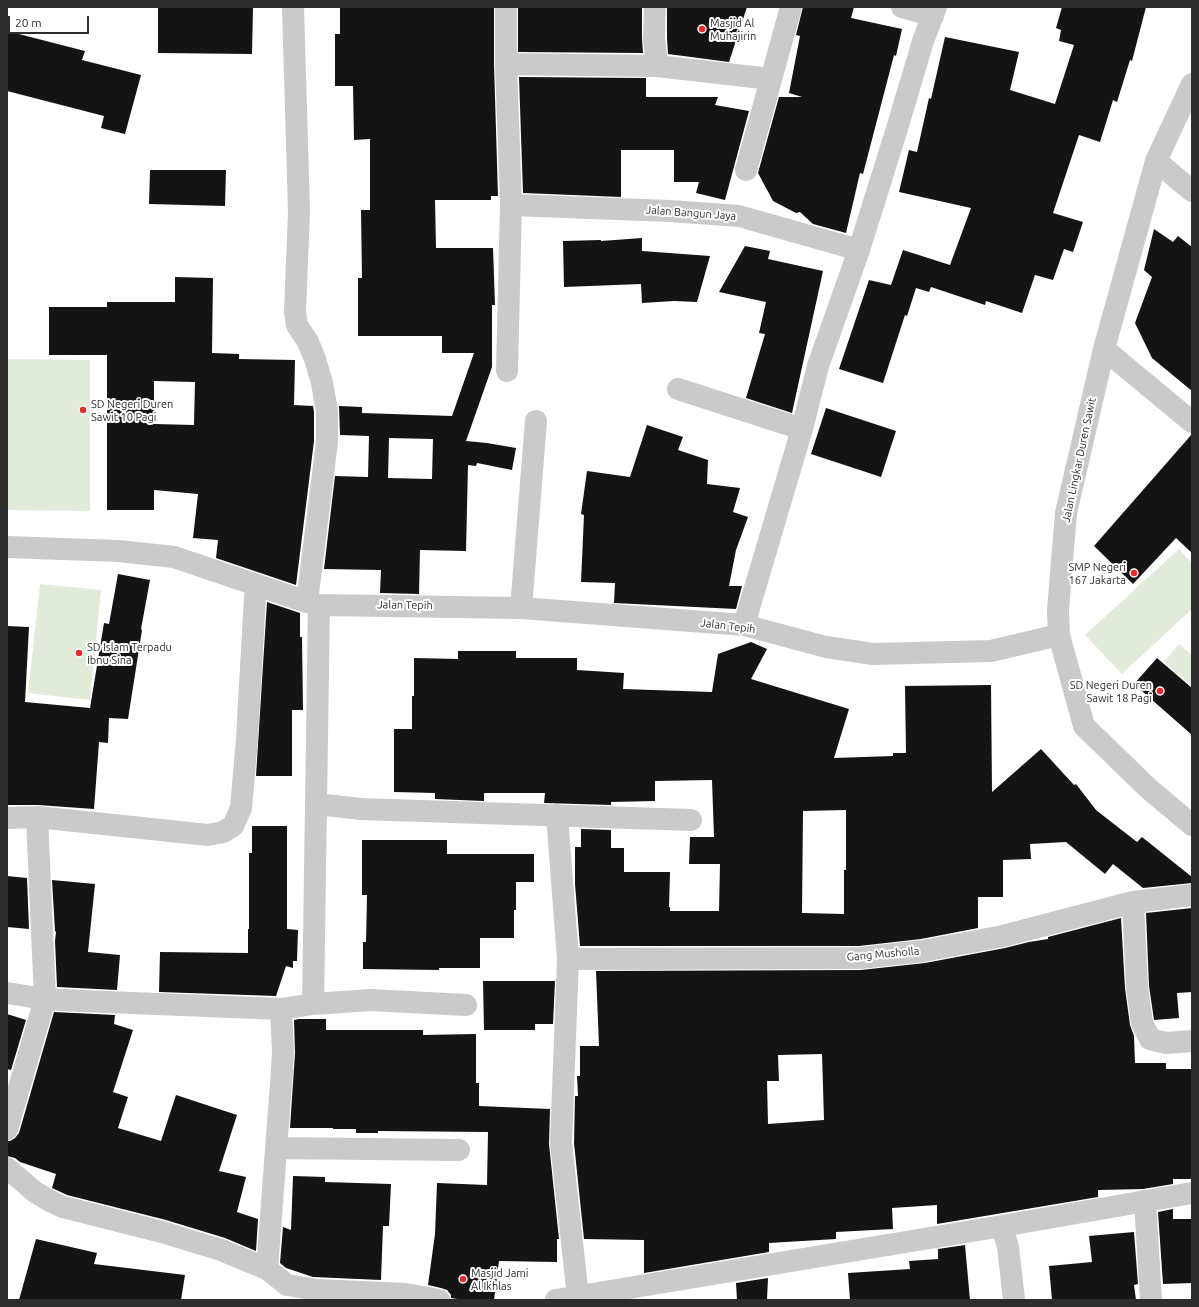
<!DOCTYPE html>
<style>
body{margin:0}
#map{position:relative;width:1199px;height:1307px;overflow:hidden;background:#fff;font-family:Ubuntu,sans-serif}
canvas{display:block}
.frame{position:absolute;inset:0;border:8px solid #2d2d2d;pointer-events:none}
.scale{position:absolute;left:8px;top:16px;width:81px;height:18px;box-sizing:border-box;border:2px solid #2d2d2d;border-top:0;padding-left:5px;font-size:12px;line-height:14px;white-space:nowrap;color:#2d2d2d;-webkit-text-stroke:3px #fff;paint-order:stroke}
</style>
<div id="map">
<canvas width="1199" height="1307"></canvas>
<div class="frame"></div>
<div class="scale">20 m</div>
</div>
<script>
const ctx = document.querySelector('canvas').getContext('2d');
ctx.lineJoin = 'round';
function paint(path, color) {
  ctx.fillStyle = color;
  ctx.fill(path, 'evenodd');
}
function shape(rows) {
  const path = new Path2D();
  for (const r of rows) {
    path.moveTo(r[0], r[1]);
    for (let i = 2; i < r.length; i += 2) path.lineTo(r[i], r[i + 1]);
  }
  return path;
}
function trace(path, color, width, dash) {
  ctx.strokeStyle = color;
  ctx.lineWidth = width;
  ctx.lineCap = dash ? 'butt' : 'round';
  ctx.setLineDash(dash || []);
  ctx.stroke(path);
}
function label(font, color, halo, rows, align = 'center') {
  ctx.font = font + ' Ubuntu,sans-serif';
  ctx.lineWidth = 4;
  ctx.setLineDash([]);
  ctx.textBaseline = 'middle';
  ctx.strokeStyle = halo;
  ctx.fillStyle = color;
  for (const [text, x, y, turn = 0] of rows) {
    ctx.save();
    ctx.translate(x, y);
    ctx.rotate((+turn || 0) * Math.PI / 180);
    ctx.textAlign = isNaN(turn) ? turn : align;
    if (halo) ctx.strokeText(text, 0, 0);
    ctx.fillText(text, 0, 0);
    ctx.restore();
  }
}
const green = shape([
 [7,359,90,360,90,511,7,510],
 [1179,549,1192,563,1192,609,1122,674,1085,635],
 [40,584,101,590,90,700,28,693],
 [1179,644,1192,655,1192,686,1164,662]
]);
const building = shape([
 [340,7,494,7,494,64,498,196,491,196,491,200,435,200,436,248,493,248,495,305,492,305,492,367,466,441,487,443,516,448,512,470,477,463,476,466,468,465,466,551,420,550,419,594,380,593,381,570,324,569,335,476,368,477,369,436,340,435,339,406,362,407,362,413,452,416,474,353,442,353,442,336,358,336,358,278,362,278,361,210,370,210,370,139,354,140,353,86,335,86,335,34,340,34],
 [389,438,433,439,432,479,388,478],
 [518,7,642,7,642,38,643,53,518,52],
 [667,7,747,7,729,62,668,54,667,38],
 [803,7,854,7,851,18,902,29,896,56,894,55,863,174,860,173,846,233,813,224,800,212,796,213,773,201,758,173,779,97,802,97,789,93,800,36,796,35],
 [1062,7,1146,7,1132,61,1130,60,1117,102,1113,100,1100,142,1079,135,1053,213,1083,222,1073,252,1064,249,1053,280,1035,275,1022,313,986,301,985,305,931,287,929,292,916,288,907,316,905,315,883,383,839,369,869,280,891,285,903,250,950,265,971,208,899,192,909,150,917,152,929,98,931,99,945,37,1019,52,1010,90,1055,104,1074,45,1059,41,1061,30,1056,28],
 [158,8,253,8,252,54,158,53],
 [7,31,85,51,82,60,141,75,125,134,101,128,104,116,7,91],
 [519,77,646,78,646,97,718,97,715,105,749,111,725,200,696,193,699,182,674,182,674,150,621,150,621,197,523,193],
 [150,170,226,170,225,206,149,204],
 [1154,229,1173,242,1178,236,1192,247,1192,391,1152,358,1135,323,1152,277,1144,270],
 [642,238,642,251,710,256,697,302,674,301,642,303,641,284,564,287,563,241,601,240,601,241],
 [745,246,770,251,768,259,823,271,792,413,746,398,765,334,759,333,766,302,719,292],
 [175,277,213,278,212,353,239,354,239,359,295,360,294,405,313,406,314,412,314,441,296,585,216,558,218,540,193,538,198,494,154,490,154,510,107,510,107,355,49,355,49,307,107,307,107,302,175,302],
 [154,381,195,382,194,425,154,424],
 [826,408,896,431,881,477,811,454],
 [647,425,683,437,678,450,708,460,707,484,740,488,733,512,748,517,736,550,729,586,742,586,736,609,614,603,615,583,581,582,584,515,581,514,587,471,630,477],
 [1192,434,1192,553,1176,538,1133,584,1094,546],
 [118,574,150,580,141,629,142,630,128,719,109,718,108,743,99,742,94,809,38,805,7,805,7,626,29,627,25,702,90,708,104,623,109,624],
 [267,602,300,613,300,637,302,637,303,710,292,710,292,776,256,776],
 [751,642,767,649,751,679,849,709,834,758,893,756,893,753,906,753,905,686,991,685,992,792,1041,749,1074,785,1076,784,1096,810,1137,842,1142,837,1192,877,1192,883,1143,888,1113,864,1105,874,1066,842,1030,844,1031,859,1003,860,1003,897,978,897,978,928,921,939,859,946,580,946,575,884,575,847,581,847,581,829,611,830,611,848,624,848,624,872,670,872,669,907,670,907,670,911,719,911,720,864,689,864,690,837,714,837,712,780,655,781,655,801,611,802,611,805,544,803,545,793,484,793,484,801,435,799,435,793,394,792,394,729,412,729,412,696,414,696,414,658,458,659,458,651,516,651,516,658,577,658,577,670,624,673,623,689,712,692,718,654],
 [846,810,846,870,844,870,844,914,802,913,803,811],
 [1157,658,1192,688,1192,735,1134,684],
 [252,826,287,826,287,929,298,930,297,961,293,961,293,968,286,966,276,996,159,992,160,952,248,953,248,929,249,929,249,853,252,853],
 [362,840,447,840,447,854,534,854,534,882,516,882,516,910,514,910,514,938,480,938,480,968,439,968,439,970,363,969,363,942,366,942,367,895,362,895],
 [7,876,27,878,29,929,7,927],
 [52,880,95,884,88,952,120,955,117,990,57,987,55,941,56,932,55,931],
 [1192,908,1192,992,1177,993,1179,1018,1154,1020,1149,986,1146,913],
 [1121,918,1125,988,1130,1025,1134,1036,1135,1063,1166,1063,1166,1069,1192,1069,1192,1179,1173,1179,1173,1184,1143,1189,1098,1190,1098,1197,937,1224,937,1205,892,1208,893,1229,836,1232,836,1239,769,1243,769,1252,644,1273,644,1240,584,1239,574,1143,575,1096,578,1096,577,1076,580,1076,580,1046,599,1046,596,971,861,970,925,963,1005,948,1029,942,1048,939,1048,937],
 [822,1054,824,1120,768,1124,767,1081,779,1081,778,1055],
 [483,981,555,981,553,1024,535,1024,535,1030,484,1030],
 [54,1012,115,1015,114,1024,133,1030,113,1092,128,1097,118,1128,161,1141,176,1095,237,1115,219,1171,246,1177,237,1212,258,1219,256,1251,225,1238,166,1220,67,1195,52,1188,56,1174,20,1162,15,1158,7,1156,7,1141,10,1141,15,1138,19,1133],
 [7,1014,26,1020,11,1070,7,1069],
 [299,1019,326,1019,326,1030,423,1030,423,1035,476,1034,476,1083,479,1083,479,1106,550,1109,549,1144,559,1239,557,1239,557,1262,499,1261,494,1300,464,1300,451,1298,451,1295,447,1290,441,1288,428,1285,435,1234,437,1183,487,1185,488,1132,378,1131,378,1133,356,1133,356,1129,333,1129,333,1128,290,1128,295,1053,294,1020],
 [293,1176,325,1177,325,1182,391,1184,389,1226,383,1226,381,1280,313,1277,286,1268,280,1263,283,1227,291,1230],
 [1173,1209,1173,1219,1192,1219,1192,1283,1163,1284,1158,1212],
 [1134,1232,1138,1284,1134,1285,1136,1300,1052,1300,1049,1266,1092,1262,1089,1236],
 [36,1239,97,1253,94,1264,185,1275,181,1300,19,1300],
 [965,1245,970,1300,850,1300,848,1273,910,1269,909,1261,938,1259,938,1249],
 [768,1278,767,1300,737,1300,736,1283]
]);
const minor = shape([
 [293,7,299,212,295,312,297,325,308,342,315,359,322,383,327,411,327,442,307,602],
 [506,7,506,64,511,205,507,371],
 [655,7,654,38,657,66],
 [902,7,933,16],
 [506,64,657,66,771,79],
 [1192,84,1156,161,1104,349,1066,513,1058,610,1059,635,1084,726,1149,789,1192,825],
 [1156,161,1192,191],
 [746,170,791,7],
 [511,205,670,211,739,216,859,250],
 [1104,349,1192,422],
 [678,389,802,429],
 [7,547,118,551,174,557,307,602,319,605,521,608,744,625,826,647,873,654,991,651,1059,635],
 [521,608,536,421],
 [744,625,802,429,818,366,859,250,899,122,923,41,936,7],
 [317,804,361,809,691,820],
 [557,815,568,959,561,1143,578,1297],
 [7,818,37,817,208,835,223,832,233,826,241,808,247,739,255,597,257,585],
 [1133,902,1137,987,1142,1023,1150,1039,1166,1043,1192,1041],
 [568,959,860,958,923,951,1003,936,1133,902,1192,895],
 [7,993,45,999,82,1001,281,1009,313,1004,371,1000,466,1005],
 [313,1004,319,605],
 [7,1129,45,999,37,817],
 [276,1148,459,1150],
 [7,1168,35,1192,50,1201,63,1207,162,1232,221,1250,267,1269,287,1285,317,1290,406,1294,439,1300],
 [1145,1201,1151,1300],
 [1002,1226,1008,1247,1014,1300],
 [267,1269,282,1070,283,1052,281,1009],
 [556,1300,1002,1226,1192,1193]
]);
const markers = [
 [702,29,4,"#eb2928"],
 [83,410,4,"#eb2928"],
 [1134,573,4,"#eb2928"],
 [79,653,4,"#eb2928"],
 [1160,691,4,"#eb2928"],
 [463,1279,4,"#eb2928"]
];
const poiNames = [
 ["Masjid Al",710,23],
 ["Muhajirin",710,36],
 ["SD Negeri Duren",91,404],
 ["Sawit 10 Pagi",91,417],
 ["SMP Negeri",1126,567,"right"],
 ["167 Jakarta",1126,580,"right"],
 ["SD Islam Terpadu",87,647],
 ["Ibnu Sina",87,660],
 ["SD Negeri Duren",1152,685,"right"],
 ["Sawit 18 Pagi",1152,698,"right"],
 ["Masjid Jami",471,1273],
 ["Al Ikhlas",471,1286]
];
const streetNames = [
 ["Jalan Bangun Jaya",691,213,4],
 ["Jalan Lingkar Duren Sawit",1079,460,-78],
 ["Jalan Tepih",405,605,1],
 ["Jalan Tepih",728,626,7],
 ["Gang Musholla",883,954,-5]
];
paint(green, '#e2ebda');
paint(building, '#141414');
trace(minor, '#cacaca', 22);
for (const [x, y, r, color] of markers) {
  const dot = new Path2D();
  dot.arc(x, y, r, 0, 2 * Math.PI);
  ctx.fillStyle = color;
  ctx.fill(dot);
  trace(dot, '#fff', 1.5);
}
label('11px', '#2d2d2d', '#fff', poiNames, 'left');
label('11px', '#2d2d2d', '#fff', streetNames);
</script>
